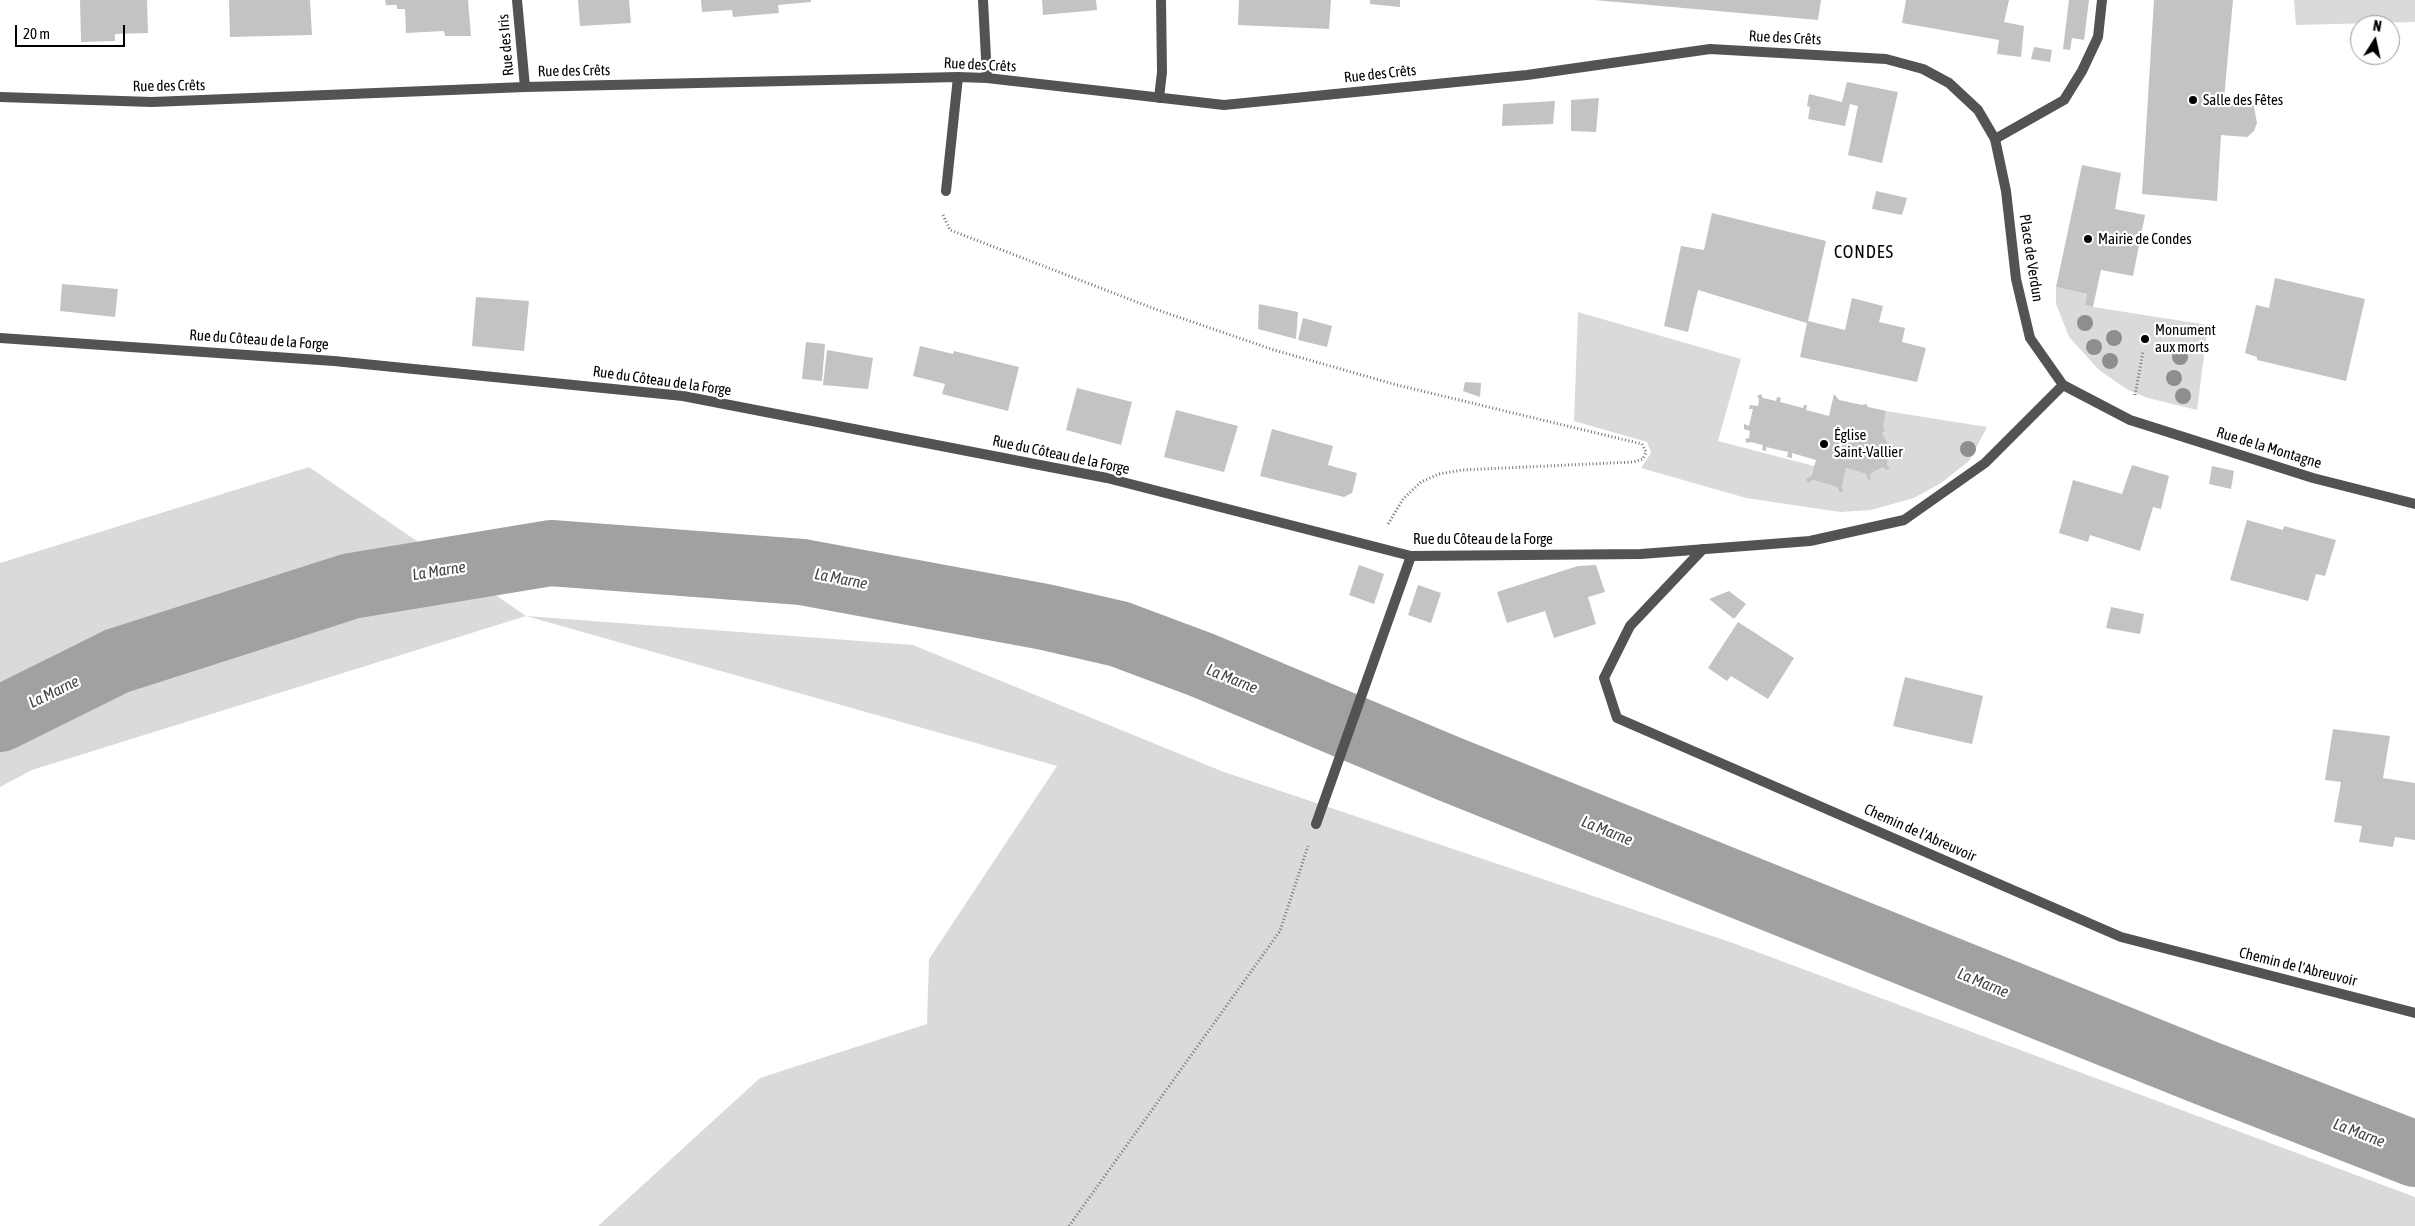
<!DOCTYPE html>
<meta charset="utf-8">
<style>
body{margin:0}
#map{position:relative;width:2415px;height:1226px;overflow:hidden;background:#fff;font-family:"Asap Condensed",sans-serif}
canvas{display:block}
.north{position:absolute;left:2350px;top:15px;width:50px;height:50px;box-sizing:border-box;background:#fff;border:1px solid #999;border-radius:50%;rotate:10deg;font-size:14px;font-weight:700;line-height:20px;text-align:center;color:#000}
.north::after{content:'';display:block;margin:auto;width:18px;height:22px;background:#000;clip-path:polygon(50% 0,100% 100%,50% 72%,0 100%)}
.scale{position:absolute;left:15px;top:25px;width:110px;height:22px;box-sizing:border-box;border:2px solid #000;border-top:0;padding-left:6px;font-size:15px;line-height:18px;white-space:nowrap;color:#000;-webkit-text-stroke:4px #fff;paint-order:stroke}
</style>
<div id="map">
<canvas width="2415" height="1226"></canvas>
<div class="north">N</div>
<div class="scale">20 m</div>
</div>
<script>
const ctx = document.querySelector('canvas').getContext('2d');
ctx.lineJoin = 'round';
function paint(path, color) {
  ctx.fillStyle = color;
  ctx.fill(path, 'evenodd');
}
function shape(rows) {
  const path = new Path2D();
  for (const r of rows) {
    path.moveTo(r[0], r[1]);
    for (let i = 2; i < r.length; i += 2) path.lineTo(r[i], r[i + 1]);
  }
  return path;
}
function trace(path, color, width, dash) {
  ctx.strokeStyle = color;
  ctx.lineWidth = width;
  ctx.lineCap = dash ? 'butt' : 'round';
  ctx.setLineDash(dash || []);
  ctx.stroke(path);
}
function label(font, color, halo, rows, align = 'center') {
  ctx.font = font + ' "Asap Condensed",sans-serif';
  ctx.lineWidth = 4.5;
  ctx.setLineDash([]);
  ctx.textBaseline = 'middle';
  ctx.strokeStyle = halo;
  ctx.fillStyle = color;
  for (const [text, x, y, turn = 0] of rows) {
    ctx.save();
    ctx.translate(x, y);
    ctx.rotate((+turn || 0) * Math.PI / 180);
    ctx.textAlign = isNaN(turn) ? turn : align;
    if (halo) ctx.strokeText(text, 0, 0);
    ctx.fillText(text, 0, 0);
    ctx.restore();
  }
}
const green = shape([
 [2294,0,2415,0,2415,22,2296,25],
 [2056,287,2087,294,2085,305,2093,307,2208,325,2197,410,2148,398,2128,390,2099,370,2069,337,2056,304],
 [1578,312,1741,359,1718,441,1814,466,1808,483,1813,480,1837,487,1840,493,1844,491,1842,487,1846,468,1866,474,1868,479,1870,474,1883,467,1886,471,1889,469,1887,465,1890,450,1895,450,1895,447,1889,446,1882,433,1886,411,1987,427,1969,461,1941,483,1914,498,1871,510,1840,512,1746,498,1641,468,1651,453,1647,442,1574,421],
 [309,467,526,616,913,645,1224,772,1733,943,2415,1197,2415,1226,598,1226,760,1078,927,1024,929,959,1057,766,526,616,32,770,0,787,0,563]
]);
const river = shape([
 [0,719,117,661,351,586,551,553,802,572,1045,617,1119,634,1202,665,1447,768,2206,1073,2415,1154]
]);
const building = shape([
 [80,0,147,0,148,33,115,34,115,41,81,42],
 [229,0,310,0,312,35,230,37],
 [385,0,468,0,471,36,445,36,444,31,406,33,405,9,397,9,397,5,386,5],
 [578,0,629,0,631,23,580,26],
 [701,0,811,0,811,2,778,5,779,13,733,17,732,10,702,12],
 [1042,0,1096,0,1097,10,1043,15],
 [1239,0,1331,0,1329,29,1238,25],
 [1370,0,1400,0,1400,7,1370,4],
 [1594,0,1821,0,1818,20],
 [1906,0,2009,0,2004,22,2024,26,2021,57,1997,54,1999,40,1902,23],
 [2069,0,2089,0,2084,40,2072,38,2070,50,2063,49],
 [2154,0,2233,0,2224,99,2253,101,2257,123,2254,131,2247,137,2221,135,2217,201,2142,194],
 [2034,47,2052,50,2050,62,2031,59],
 [1847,82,1898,92,1882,163,1848,155,1858,106,1850,104,1845,126,1808,119,1810,107,1807,106,1809,94,1842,102],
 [1599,98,1596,132,1571,131,1571,100],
 [1555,101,1553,124,1502,126,1503,104],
 [2082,165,2121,173,2115,209,2145,215,2133,276,2101,270,2093,307,2085,305,2087,294,2056,287],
 [1876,191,1907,198,1902,215,1872,209],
 [1712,213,1826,241,1808,321,1845,330,1852,298,1883,306,1879,322,1905,328,1902,342,1926,348,1917,382,1800,357,1807,323,1698,290,1688,332,1664,326,1681,246,1704,250],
 [2275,278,2365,299,2346,381,2257,360,2257,357,2245,353,2256,305,2269,308],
 [62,284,118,289,115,317,60,311],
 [476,297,529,301,524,351,472,346],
 [1259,304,1298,312,1296,339,1258,329],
 [1303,318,1332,326,1327,347,1298,340],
 [806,342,825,344,822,381,802,379],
 [920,346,953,354,954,351,1019,367,1008,411,942,394,945,384,913,376],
 [827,350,873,358,868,389,823,385],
 [1465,382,1481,383,1480,397,1463,391],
 [1077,388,1132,402,1121,445,1066,430],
 [1761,394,1763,398,1776,401,1777,397,1781,398,1780,402,1803,408,1804,405,1807,405,1806,410,1829,416,1834,394,1839,400,1862,405,1866,404,1868,407,1886,411,1883,428,1885,431,1882,433,1889,446,1895,446,1895,450,1890,450,1887,465,1890,468,1886,471,1883,467,1870,474,1871,479,1868,480,1866,474,1846,468,1842,487,1844,491,1840,493,1837,487,1813,480,1808,483,1806,479,1811,476,1816,460,1792,453,1792,458,1787,457,1788,452,1766,447,1766,451,1762,450,1763,445,1751,442,1747,443,1745,439,1749,438,1750,431,1744,429,1744,424,1749,426,1753,409,1749,409,1750,405,1758,406,1759,399,1757,396],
 [1176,410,1238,426,1224,472,1164,457],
 [1272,429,1333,446,1328,465,1357,473,1352,493,1344,497,1260,476],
 [2132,465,2169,476,2161,509,2153,507,2140,551,2090,535,2088,542,2059,533,2073,480,2122,494],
 [2212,466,2234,471,2231,489,2209,484],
 [2247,520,2283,530,2284,526,2336,540,2325,576,2316,574,2308,601,2230,580],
 [1359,565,1384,574,1374,604,1349,595],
 [1596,565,1605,592,1588,597,1596,624,1554,638,1545,611,1507,623,1497,592,1578,566],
 [1418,585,1441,593,1431,623,1408,615],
 [1729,591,1746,604,1734,619,1709,599],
 [2111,607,2144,614,2140,634,2106,628],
 [1738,622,1794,658,1768,699,1731,676,1727,681,1708,668],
 [1905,677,1983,696,1972,744,1893,726],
 [2333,729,2390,736,2383,778,2415,783,2415,840,2395,837,2393,847,2359,842,2362,826,2334,822,2341,782,2325,780]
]);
const path = shape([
 [943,215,950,230,1155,309,1274,350,1397,385,1642,444,1646,452,1643,459,1633,462,1462,470,1439,474,1421,482,1403,499,1387,526],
 [2135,395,2143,352],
 [1069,1226,1280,931,1308,846]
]);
const lane = shape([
 [1995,139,2064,100,2082,71,2098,37,2102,0],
 [946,191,958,77],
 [1703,549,1630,626,1604,678,1617,718,2121,937,2415,1013],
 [1316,824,1411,556]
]);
const street = shape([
 [517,0,525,87],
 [983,0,987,78],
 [0,97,152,102,525,87,958,77,987,78,1224,105,1527,75,1710,49,1886,59,1923,69,1949,83,1978,110,1995,139,2006,191,2016,279,2030,338,2063,385,2130,420,2313,478,2415,504],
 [1159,98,1162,72,1161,0],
 [0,338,334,361,683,396,1107,478,1411,556,1641,554,1810,541,1904,520,1985,463,2063,385]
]);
const trees = [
 [2085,323],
 [2114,338],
 [2094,347],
 [2180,357],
 [2110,361],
 [2174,378],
 [2183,396],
 [1968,449]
];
const markers = [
 [2193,100,5,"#000"],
 [2088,239,5,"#000"],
 [2145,339,5,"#000"],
 [1824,444,5,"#000"]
];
const streetNames = [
 ["Rue des Crêts",1785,38,3],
 ["Rue des Iris",506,45,-95],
 ["Rue des Crêts",980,65,3],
 ["Rue des Crêts",574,71,-1],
 ["Rue des Crêts",1380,74,-6],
 ["Rue des Crêts",169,86,-1],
 ["Place de Verdun",2031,258,81],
 ["Rue du Côteau de la Forge",259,340,4],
 ["Rue du Côteau de la Forge",662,381,8],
 ["Rue de la Montagne",2269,448,17],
 ["Rue du Côteau de la Forge",1061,455,12],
 ["Rue du Côteau de la Forge",1483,539],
 ["Chemin de l'Abreuvoir",1920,833,24],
 ["Chemin de l'Abreuvoir",2298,967,14]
];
const poiNames = [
 ["Salle des Fêtes",2203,100],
 ["Mairie de Condes",2098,239],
 ["Monument",2155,330],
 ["aux morts",2155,347],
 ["Église",1834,435],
 ["Saint-Vallier",1834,452]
];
const waterNames = [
 ["La Marne",439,571,-9],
 ["La Marne",841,579,11],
 ["La Marne",1232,679,22],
 ["La Marne",54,692,-26],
 ["La Marne",1607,831,22],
 ["La Marne",1983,983,22],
 ["La Marne",2359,1133,21]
];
const quarterNames = [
 ["CONDES",1864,252]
];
paint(green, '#dadada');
trace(river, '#a1a1a1', 66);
paint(building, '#c3c3c3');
trace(path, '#757575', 3, [1, 2.5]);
trace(lane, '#535353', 10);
trace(street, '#535353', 10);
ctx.fillStyle = '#8e8e8e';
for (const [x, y] of trees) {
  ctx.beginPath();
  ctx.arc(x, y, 8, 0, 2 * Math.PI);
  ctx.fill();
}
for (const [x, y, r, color] of markers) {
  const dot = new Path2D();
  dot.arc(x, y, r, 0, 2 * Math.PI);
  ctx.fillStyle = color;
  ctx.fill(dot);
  trace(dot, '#fff', 2);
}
label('15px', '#000', '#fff', streetNames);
label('15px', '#000', '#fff', poiNames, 'left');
label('italic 16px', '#424242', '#fff', waterNames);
ctx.letterSpacing = '1px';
label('18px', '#000', '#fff', quarterNames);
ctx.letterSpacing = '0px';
</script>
